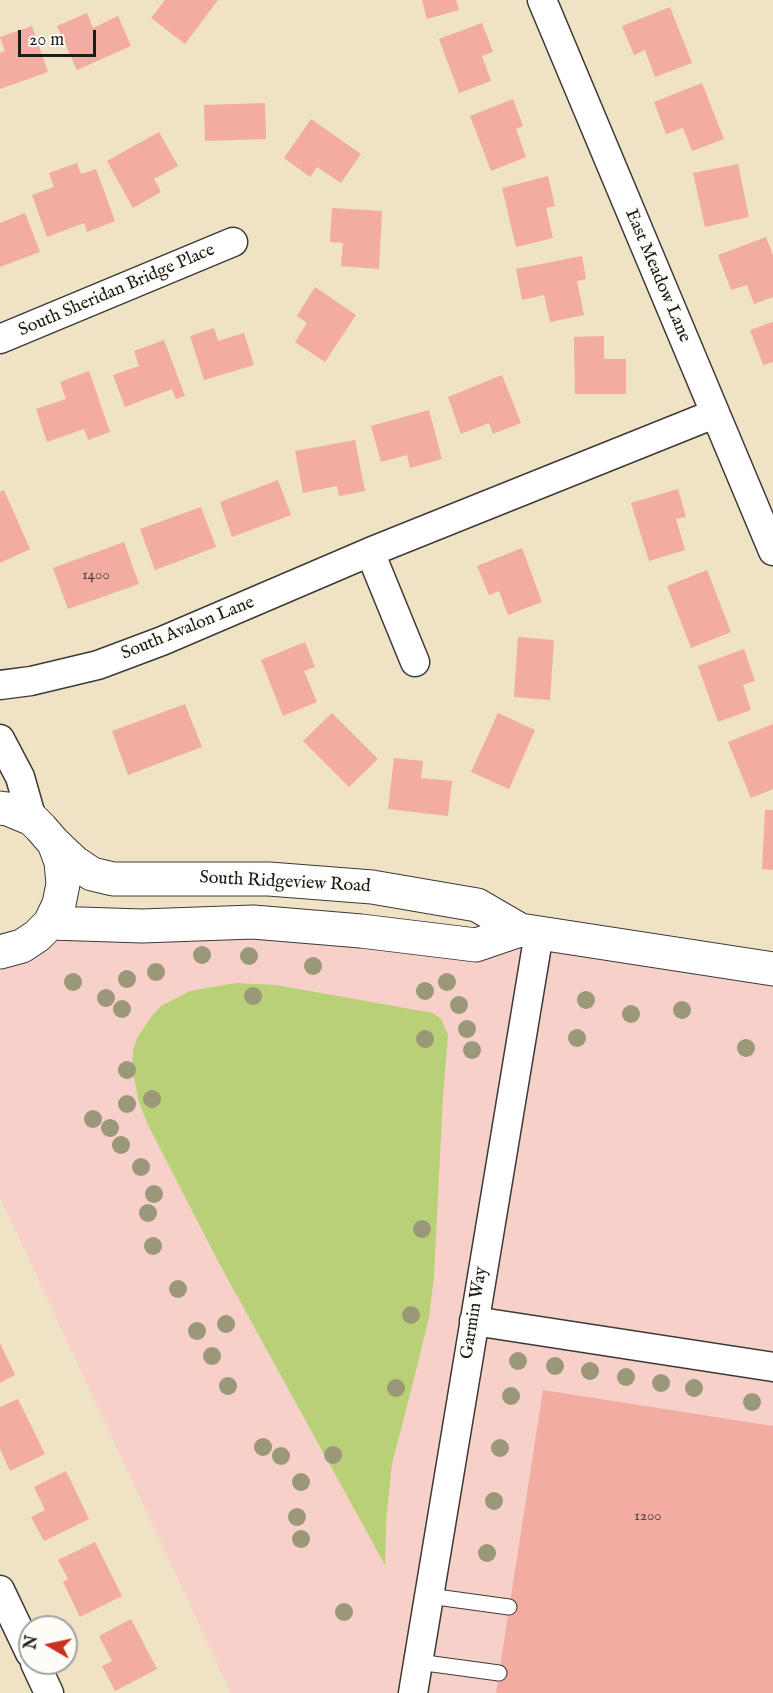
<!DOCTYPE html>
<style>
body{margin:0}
#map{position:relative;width:773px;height:1693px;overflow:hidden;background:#f0e2c4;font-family:"IM FELL English",serif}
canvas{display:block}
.north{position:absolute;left:18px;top:1615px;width:60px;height:60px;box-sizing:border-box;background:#fdfcf7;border:2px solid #a3a29f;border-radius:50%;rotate:279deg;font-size:16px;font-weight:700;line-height:24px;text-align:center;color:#1c1c1c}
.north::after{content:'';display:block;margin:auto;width:21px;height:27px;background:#c8321e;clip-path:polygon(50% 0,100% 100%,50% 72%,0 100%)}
.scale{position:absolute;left:18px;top:30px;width:78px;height:27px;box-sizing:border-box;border:3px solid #1c1c1c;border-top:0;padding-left:8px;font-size:18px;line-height:21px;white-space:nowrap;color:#1c1c1c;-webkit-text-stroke:4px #fdfcf7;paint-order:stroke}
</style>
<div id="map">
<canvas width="773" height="1693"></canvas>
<div class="north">N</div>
<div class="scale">20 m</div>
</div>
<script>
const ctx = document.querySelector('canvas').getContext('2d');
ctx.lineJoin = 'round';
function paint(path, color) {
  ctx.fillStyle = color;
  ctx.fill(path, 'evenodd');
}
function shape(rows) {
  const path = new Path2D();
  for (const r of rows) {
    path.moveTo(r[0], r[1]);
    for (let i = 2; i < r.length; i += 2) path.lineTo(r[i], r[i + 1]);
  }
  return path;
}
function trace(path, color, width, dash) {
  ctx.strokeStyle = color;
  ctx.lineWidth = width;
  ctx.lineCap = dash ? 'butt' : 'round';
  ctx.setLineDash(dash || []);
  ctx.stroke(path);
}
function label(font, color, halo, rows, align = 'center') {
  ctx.font = font + ' "IM FELL English",serif';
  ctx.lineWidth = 4.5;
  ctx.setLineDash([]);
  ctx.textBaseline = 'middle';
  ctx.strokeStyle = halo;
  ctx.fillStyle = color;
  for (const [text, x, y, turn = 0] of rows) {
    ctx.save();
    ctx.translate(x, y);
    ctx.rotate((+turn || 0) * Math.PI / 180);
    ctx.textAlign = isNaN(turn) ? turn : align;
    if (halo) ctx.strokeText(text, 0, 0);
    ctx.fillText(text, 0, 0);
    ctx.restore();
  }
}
const built = shape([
 [50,923,520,930,773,969,773,1693,231,1693,0,1197,0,971]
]);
const green = shape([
 [236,983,276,985,433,1013,441,1019,448,1035,443,1096,434,1276,429,1317,416,1371,392,1464,386,1522,385,1565,219,1263,147,1123,139,1102,132,1069,133,1051,137,1038,151,1017,161,1006,190,991]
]);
const building = shape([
 [165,0,218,0,185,44,151,18],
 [422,0,456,0,459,10,427,19],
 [670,7,692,63,655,77,645,50,634,55,622,26],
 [87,13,93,28,118,16,131,46,77,70,57,26],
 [482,23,493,52,482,56,491,81,459,93,439,39],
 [32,26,48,72,0,89,0,53,5,51,0,37],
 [702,83,724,139,692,151,683,128,666,134,654,102],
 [513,99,523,126,516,129,526,157,491,171,470,116],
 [265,103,266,139,205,141,204,105],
 [311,119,361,154,341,183,317,167,310,177,284,158],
 [159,132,178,166,154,179,161,192,133,208,107,161],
 [77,163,81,174,96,169,115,221,87,232,84,223,47,237,32,195,54,187,49,173],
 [738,164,749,217,705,227,693,173],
 [548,176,555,206,546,208,553,238,516,247,502,188],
 [332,208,382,211,379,269,341,266,343,243,330,242],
 [25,213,40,252,0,267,0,223],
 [766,237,773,255,773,297,754,304,747,285,731,290,718,255],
 [582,256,586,279,577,281,584,315,550,322,544,295,522,300,516,269],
 [315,287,356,315,325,362,295,342,307,323,297,316],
 [773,322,773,362,763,365,750,330],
 [214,328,218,341,244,333,254,365,204,380,190,336],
 [604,336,604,359,626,359,626,394,575,394,574,337],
 [164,340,185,396,176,399,172,389,125,407,113,375,139,366,134,351],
 [89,371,110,432,88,440,84,429,47,442,36,409,66,399,60,382],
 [502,375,521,423,493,434,489,423,461,434,448,397],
 [429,410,442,459,410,468,407,455,381,462,371,426],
 [355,440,365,491,339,496,337,486,303,493,295,451],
 [278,480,291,515,232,537,220,502],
 [678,489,686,517,676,519,685,550,649,561,631,503],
 [4,490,30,549,0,563,0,492],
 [201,507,216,547,155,570,140,529],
 [124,542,139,584,68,609,53,568],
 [522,548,542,602,508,615,499,591,489,595,477,566],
 [707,570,731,632,691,648,667,586],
 [518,637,554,640,550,700,514,697],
 [305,642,315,667,304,671,317,702,283,716,261,660],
 [744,649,755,681,743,685,751,710,718,722,698,666],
 [185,704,202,747,128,775,112,731],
 [332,713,378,759,349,787,303,741],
 [498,713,535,730,509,789,471,772],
 [773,724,773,789,751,798,728,742],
 [394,758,423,761,421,778,452,781,448,816,388,809],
 [765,810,773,810,773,870,762,869],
 [0,1343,15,1375,0,1383],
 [543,1390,773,1426,773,1693,496,1693],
 [18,1399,45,1454,10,1471,0,1449,0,1407],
 [66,1471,89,1519,44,1541,31,1517,45,1510,34,1487],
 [95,1542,122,1596,80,1617,63,1582,68,1579,58,1560],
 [131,1619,157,1669,115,1691,102,1666,112,1661,99,1636]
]);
const lane = shape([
 [429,1596,509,1607],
 [418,1662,499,1673]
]);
const street = shape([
 [542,0,773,551],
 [0,339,233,242],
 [370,552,415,662],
 [0,685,31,681,98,665,162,641,370,552,714,414],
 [0,739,20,777,32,819],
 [474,1321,773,1367],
 [0,1590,30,1653],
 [35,1663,49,1693],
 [413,1693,539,933]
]);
const secondary = shape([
 [0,808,8,809,32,819,41,828,54,843,61,862,63,884,59,904,50,923,37,936,22,946,0,952],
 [54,843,74,862,92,874,113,879,269,879,372,887,477,905,520,930,773,969],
 [50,923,142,926,253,922,361,931,476,945,520,930]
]);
const trees = [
 [202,955],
 [249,956],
 [313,966],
 [156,972],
 [127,979],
 [73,982],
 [447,982],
 [425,991],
 [253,996],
 [106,998],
 [586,1000],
 [459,1005],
 [122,1009],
 [682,1010],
 [631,1014],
 [467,1029],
 [577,1038],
 [425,1039],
 [746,1048],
 [472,1050],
 [127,1070],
 [152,1099],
 [127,1104],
 [93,1119],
 [110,1128],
 [121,1145],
 [141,1167],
 [154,1194],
 [148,1213],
 [422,1229],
 [153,1246],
 [178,1289],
 [411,1315],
 [226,1324],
 [197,1331],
 [212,1356],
 [518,1361],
 [555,1366],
 [590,1371],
 [626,1377],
 [661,1383],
 [228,1386],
 [396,1388],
 [694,1388],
 [511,1396],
 [752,1402],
 [263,1447],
 [500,1448],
 [333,1455],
 [281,1456],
 [301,1482],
 [494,1501],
 [297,1517],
 [301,1539],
 [487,1553],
 [344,1612]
];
const numberNames = [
 ["1400",96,576],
 ["1200",648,1517]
];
const streetNames = [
 ["East Meadow Lane",657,276,67],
 ["South Sheridan Bridge Place",117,291,-23],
 ["South Avalon Lane",188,629,-22],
 ["South Ridgeview Road",285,883,3],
 ["Garmin Way",475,1313,-81]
];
paint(built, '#f7d0ca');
paint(green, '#b9d176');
paint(building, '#f2aca2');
trace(lane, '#3c3a35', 17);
trace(street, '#3c3a35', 31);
trace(secondary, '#3c3a35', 35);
trace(lane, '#fff', 15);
trace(street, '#fff', 28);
trace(secondary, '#fff', 33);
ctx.fillStyle = '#9a9879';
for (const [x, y] of trees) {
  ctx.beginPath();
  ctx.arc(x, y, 9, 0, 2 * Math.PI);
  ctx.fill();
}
label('15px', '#52403e', null, numberNames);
label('18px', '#1c1c1c', '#fdfcf7', streetNames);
</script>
